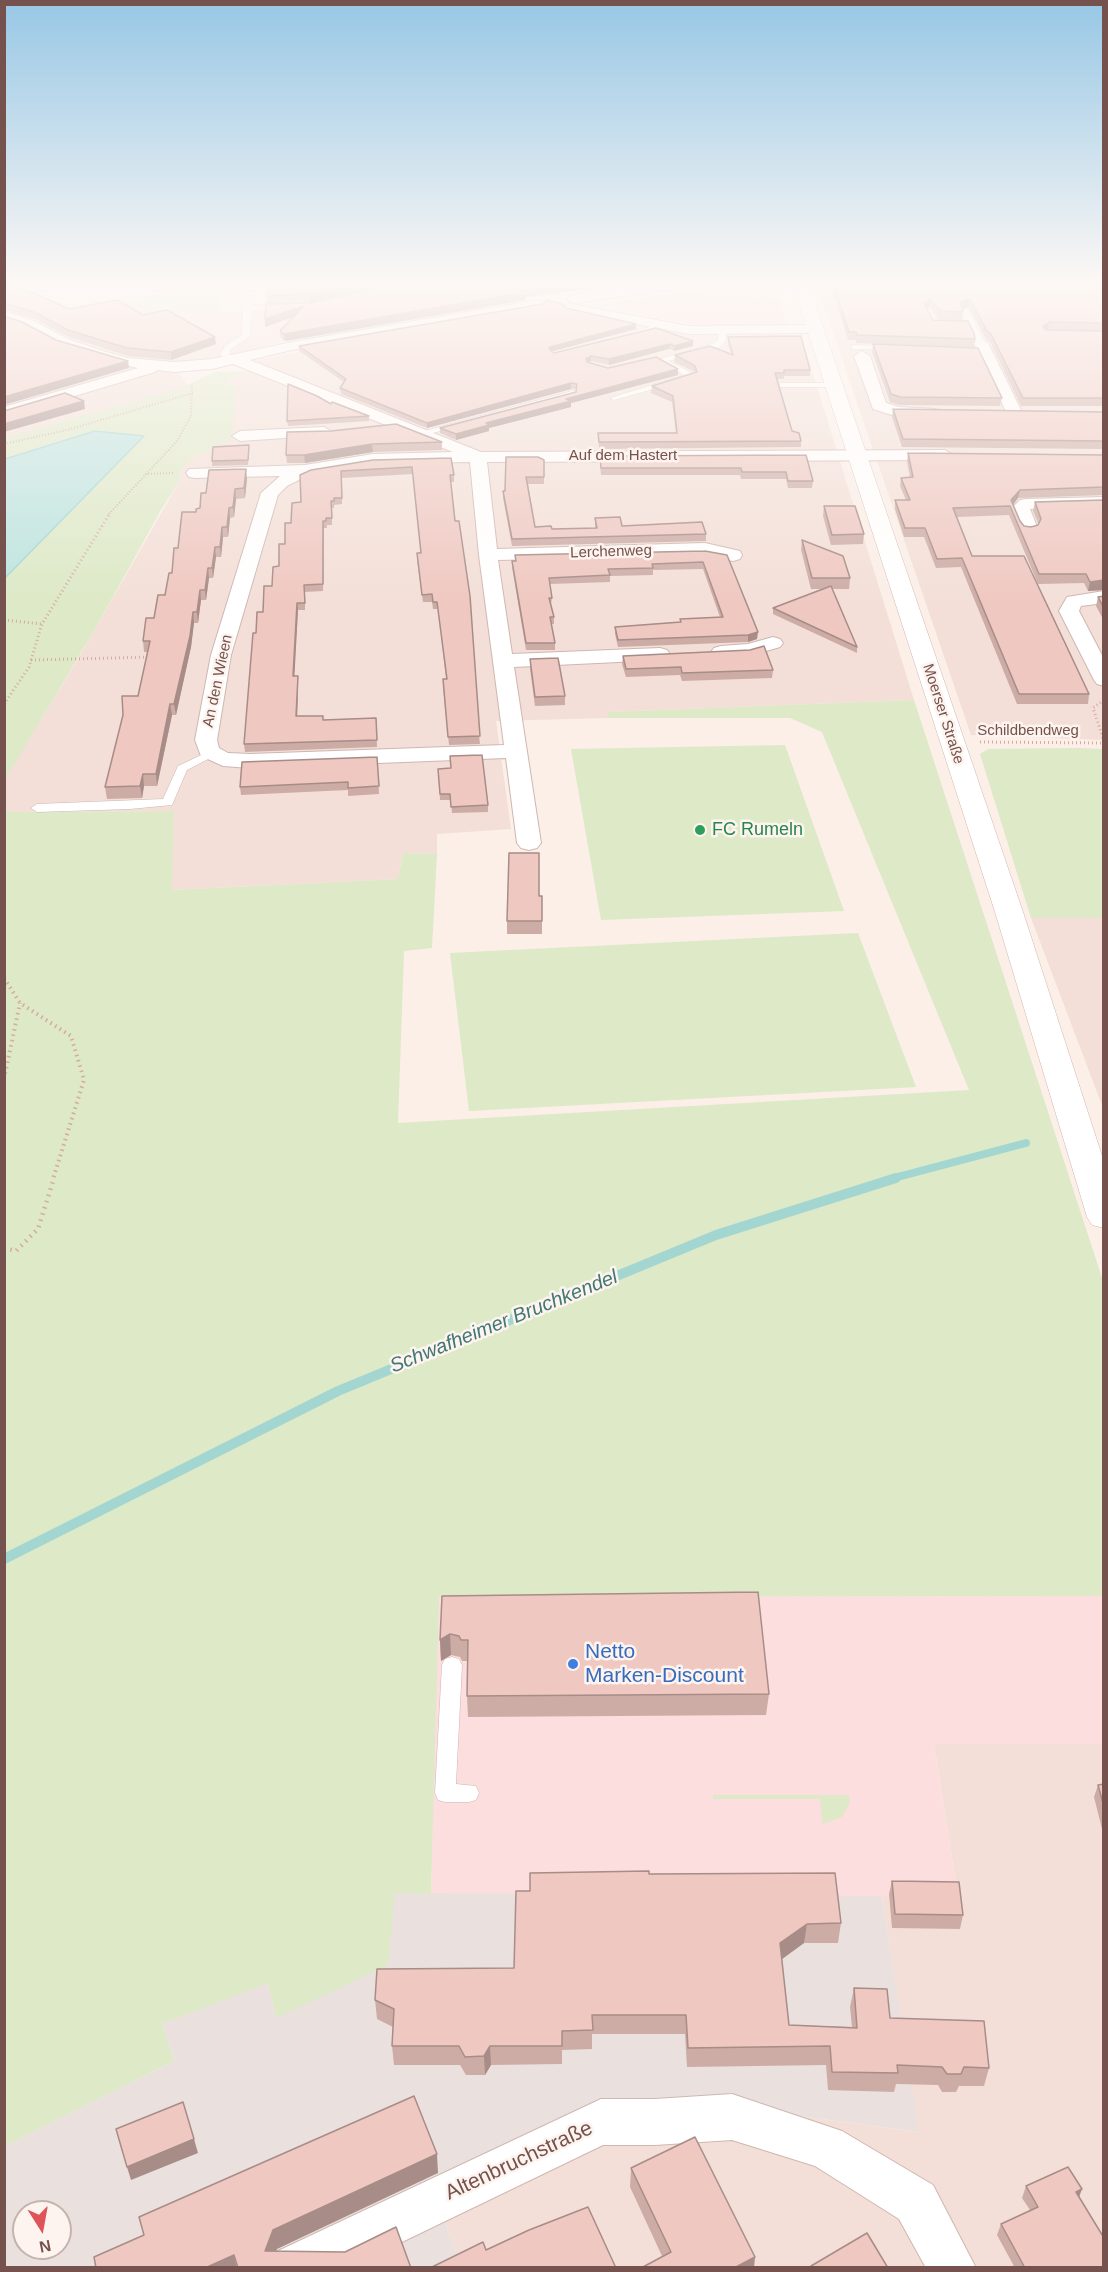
<!DOCTYPE html>
<meta charset="utf-8">
<style>
body{margin:0}
#map{position:relative;width:1108px;height:2272px;overflow:hidden;background:#fbefe8;font-family:Helvetica,sans-serif}
canvas{display:block}
.frame{position:absolute;inset:0;border:6px solid #75524d;pointer-events:none}
.north{position:absolute;left:12px;top:2200px;width:60px;height:60px;box-sizing:border-box;background:#fef4ef;border:2px solid #c7b3ae;border-radius:50%;rotate:169deg;font-size:16px;font-weight:700;line-height:24px;text-align:center;color:#75524d}
.north::after{content:'';display:block;margin:auto;width:21px;height:27px;background:#de5458;clip-path:polygon(50% 0,100% 100%,50% 72%,0 100%)}
</style>
<div id="map">
<canvas width="1108" height="2272"></canvas>
<div class="frame"></div>
<div class="north">N</div>
</div>
<script>
const ctx = document.querySelector('canvas').getContext('2d');
ctx.lineJoin = 'round';
function paint(path, color) {
  ctx.fillStyle = color;
  ctx.fill(path, 'evenodd');
}
function shape(rows) {
  const path = new Path2D();
  for (const r of rows) {
    path.moveTo(r[0], r[1]);
    for (let i = 2; i < r.length; i += 2) path.lineTo(r[i], r[i + 1]);
  }
  return path;
}
function trace(path, color, width, dash) {
  ctx.strokeStyle = color;
  ctx.lineWidth = width;
  ctx.lineCap = dash ? 'butt' : 'round';
  ctx.setLineDash(dash || []);
  ctx.stroke(path);
}
function label(font, color, halo, rows, align = 'center') {
  ctx.font = font + ' Helvetica,sans-serif';
  ctx.lineWidth = 5;
  ctx.setLineDash([]);
  ctx.textBaseline = 'middle';
  ctx.strokeStyle = halo;
  ctx.fillStyle = color;
  for (const [text, x, y, turn = 0] of rows) {
    ctx.save();
    ctx.translate(x, y);
    ctx.rotate((+turn || 0) * Math.PI / 180);
    ctx.textAlign = isNaN(turn) ? turn : align;
    if (halo) ctx.strokeText(text, 0, 0);
    ctx.fillText(text, 0, 0);
    ctx.restore();
  }
}
const residential = shape([
 [817,286,1103,286,1103,740,971,735],
 [544,295,324,337,287,341,174,367,193,393,5,444,5,304,39,320,124,302,148,317],
 [623,322,648,328,703,334,801,335,914,700,609,712,608,718,496,721,511,829,437,834,437,854,403,853,398,879,171,890,174,811,5,812,4,780,78,659,179,482,181,470,191,458,208,450,236,392,227,378,253,372,251,371,258,360,405,331],
 [1031,918,1103,918,1103,1108],
 [934,1743,1103,1744,1103,2267,462,2267,441,2213,679,2100,918,2132,882,1896,958,1896]
]);
const commercial = shape([
 [727,286,774,286,787,326,708,327,653,318,601,303],
 [1103,1596,1103,1744,934,1744,958,1897,431,1894,438,1597]
]);
const industrial = shape([
 [395,1893,882,1896,919,2132,679,2100,441,2213,462,2267,5,2268,5,2146,174,2061,162,2024,268,1982,276,2018],
 [24,2212,60,2212,60,2248,24,2248]
]);
const green = shape([
 [194,286,243,286,242,298,221,299,218,313,148,317,124,302],
 [251,371,254,372,227,378,236,392,231,439,192,458,181,470,179,482,161,510,94,631,5,780,5,578,143,437,95,431,5,459,5,438,181,388,215,372],
 [914,700,1103,1281,1103,1596,439,1597,431,1894,395,1893,388,1965,276,2018,268,1983,162,2024,174,2061,5,2146,5,812,174,811,172,890,398,879,403,853,437,854,432,948,404,951,398,1123,969,1090,822,732,790,718,608,718,608,712],
 [785,745,844,911,601,920,571,749],
 [1078,748,1103,749,1103,918,1031,918,980,754,988,749],
 [858,933,916,1087,469,1111,450,953],
 [713,1795,849,1795,850,1802,842,1817,823,1824,820,1799,713,1799]
]);
const water = shape([
 [95,431,144,436,5,578,5,459,95,431]
]);
const streamFar1 = shape([
 [890,1179,1026,1143]
]);
const stream = shape([
 [4,1559,338,1391,716,1235,896,1178]
]);
const pathFar3 = shape([
 [753,304,785,304],
 [4,444,67,430,193,393],
 [145,474,173,473],
 [109,514,177,441,191,416,192,385]
]);
const pathFar2 = shape([
 [4,620,42,624],
 [31,660,151,657],
 [1104,700,1093,708,1104,741],
 [4,704,29,667,42,624,110,513],
 [980,742,1104,743]
]);
const pathFar1 = shape([
 [4,978,20,1003,71,1036,84,1080,53,1179],
 [4,1079,20,1003]
]);
const path = shape([
 [4,1248,16,1251,38,1229,54,1178]
]);
const service = shape([
 [249,296,253,298,252,306,284,305,288,307,284,309,252,310,250,336,231,349,229,354,238,359,231,361,220,355,225,346,242,335,243,308,245,298,249,296],
 [929,309,938,321,966,322,961,311,968,309,985,343,978,345,968,327,932,325,925,311,929,309],
 [659,324,666,326,627,337,623,335,659,324],
 [719,329,726,331,726,340,720,347,668,361,694,374,694,378,614,400,610,398,684,375,657,360,714,343,718,339,719,329],
 [852,345,892,346,896,348,892,350,855,349,852,349,852,345],
 [783,383,833,383,837,385,833,387,780,387,780,383,783,383],
 [572,391,575,391,575,395,418,437,414,434,572,391],
 [212,750,216,751,216,755,187,770,172,805,130,809,37,812,31,808,37,804,163,799,178,766,212,750],
 [452,1657,459,1659,462,1665,456,1784,476,1786,479,1793,476,1800,469,1802,445,1802,438,1800,435,1793,442,1665,445,1659,452,1657]
]);
const minor = shape([
 [636,286,676,286,669,290,573,303,566,299,573,295,636,286],
 [538,300,543,301,545,304,543,307,292,350,250,360,481,452,945,450,953,455,945,460,487,462,497,549,705,543,740,551,742,555,740,559,733,561,705,555,498,560,512,654,660,648,667,650,670,654,667,658,660,660,514,667,541,843,537,848,529,850,521,848,517,843,506,758,250,768,223,766,201,756,195,740,211,655,261,493,280,476,195,478,189,477,186,473,189,469,305,465,373,454,453,452,233,364,212,369,174,372,157,370,155,372,4,417,4,407,138,368,96,358,58,345,24,327,4,320,4,311,34,321,68,339,106,352,128,358,174,362,212,359,292,342,538,300],
 [470,462,479,555,504,745,250,754,228,753,219,748,217,740,231,655,278,495,287,486,311,474,340,468,373,464,470,462],
 [571,304,689,326,815,325,822,329,815,333,689,334,566,311,564,308,566,305,571,304],
 [981,339,988,343,1022,412,1020,415,1008,415,1006,412,974,343,981,339],
 [862,351,870,356,886,403,899,407,936,409,938,412,936,415,898,417,873,409,854,356,862,351],
 [324,427,332,432,330,435,240,441,232,436,240,431,324,427],
 [1104,497,1104,507,1030,509,1038,529,1035,533,1029,534,1023,533,1020,529,1012,508,1020,500,1026,499,1104,497],
 [1104,591,1104,603,1081,606,1079,611,1104,659,1104,686,1097,684,1094,680,1059,611,1067,597,1104,591],
 [773,637,780,639,783,643,780,647,749,656,721,658,714,656,711,652,714,648,721,646,748,644,773,637],
 [732,2094,842,2131,933,2185,976,2268,926,2268,899,2219,815,2166,732,2140,655,2145,603,2145,348,2268,271,2268,278,2251,601,2099,655,2099,732,2094]
]);
const secondary = shape([
 [793,286,809,286,1023,912,1104,1162,1104,1228,1092,1225,1087,1217,995,912,793,286]
]);
const wall = shape([
 [4,286,69,309,143,315,216,344,171,360,128,356,69,337,35,319,4,310],
 [267,286,611,286,526,297,526,300,285,341,281,338,280,331,293,317,265,327,310,303,367,290,310,302,267,303],
 [831,286,1104,286,1104,331,1047,330,1104,331,1104,406,1021,406,990,342,986,339,969,307,962,309,963,312,962,320,939,319,930,307,927,309,933,320,975,339,974,347,856,343,856,340,848,340],
 [566,308,636,324,636,329,552,351,554,353,656,328,693,346,674,351,669,349,609,365,591,361,589,362,608,368,678,375,571,403,571,407,489,428,489,431,456,440,440,433,440,428,576,392,576,389,571,389,427,428,341,394,340,388,344,382,299,351,299,346],
 [728,337,810,370,810,376,784,376,784,379,777,379,792,431,801,441,801,447,599,449,598,433,676,433,672,402,651,393,652,386,695,372,674,362,675,355,731,354,728,343],
 [873,344,1002,398,1000,406,899,405,890,402,872,352],
 [331,404,369,416,369,421,288,426,287,421],
 [893,409,1104,412,1104,449,902,447,892,417],
 [331,431,442,442,442,450,373,452,305,463,287,463,286,455],
 [249,445,248,465,212,466,212,461],
 [908,453,1104,455,1104,495,1018,498,1013,505,1020,521,1024,526,1031,527,1039,525,1033,511,1035,502,1104,590,1088,591,1084,583,1038,584,1009,515,957,517,972,556,1089,694,1088,704,1017,704,961,567,936,568,924,537,904,537,895,509,895,500,906,500,900,486,901,478,910,477,907,462],
 [806,455,813,481,812,488,788,488,786,479,741,479,740,475,601,475,600,463,600,456],
 [373,460,454,475,454,482,450,482,480,744,449,745,443,687,446,679,438,609,433,609,432,602,423,602,417,560,417,553,421,553,413,474,342,478,342,504,334,505,334,508,332,508,332,525,327,525,327,528,324,528,323,591,305,592,305,610,298,610,294,676,298,684,297,716,323,720,376,718,377,747,245,752,244,744,256,633,279,566,291,523,301,502,300,475],
 [544,460,544,484,528,484,535,527,552,529,595,528,595,518,622,526,706,534,706,541,512,546,503,498,503,491,505,491],
 [247,479,245,498,236,499,234,517,230,518,228,537,223,537,221,557,216,557,213,578,209,578,206,600,201,600,198,623,194,623,191,647,176,715,172,715,157,786,144,786,142,798,107,799,105,787,138,696,148,652,144,652,143,641,165,595,178,548,196,512,200,508,206,493],
 [824,506,864,534,863,544,831,545,823,516],
 [802,540,850,578,849,589,832,589,857,647,857,653,773,614,773,608,821,589,811,589,801,550],
 [705,551,757,639,748,642,618,647,615,634,615,627,680,622,680,619,720,617,703,569,653,570,653,575,610,576,610,582,550,584,552,598,551,604,554,617,554,624,551,624,555,643,555,650,526,650,512,567,512,561,515,561,515,555],
 [1104,596,1104,621,1096,606,1098,597],
 [623,656,773,670,772,678,682,681,680,675,626,677,622,664],
 [530,659,565,696,565,705,535,706,530,669],
 [377,757,379,794,348,796,348,790,241,795,240,787],
 [438,769,488,805,488,812,452,813,451,800,440,800],
 [539,896,542,896,542,934,507,934,507,921],
 [442,1596,769,1694,766,1715,468,1717,467,1696,468,1661,462,1661,460,1657,451,1655,441,1661,440,1640],
 [1104,1784,1104,1829,1102,1829,1094,1797,1098,1785],
 [649,1874,841,1923,838,1943,804,1943,782,1959,789,2025,852,2027,850,2007,854,1988,890,2018,989,2068,984,2086,959,2086,956,2092,942,2092,938,2085,896,2084,894,2092,828,2090,826,2065,687,2067,685,2034,592,2034,592,2049,562,2050,562,2064,491,2065,485,2075,466,2075,460,2065,394,2065,392,2046,393,2027,377,2019,375,2000,514,1968,530,1891],
 [892,1881,963,1915,960,1929,892,1928,889,1894],
 [631,2168,754,2268,662,2256,630,2187],
 [1026,2186,1079,2197,1104,2268,1015,2268,997,2235,1001,2224,1030,2210,1022,2198]
]);
const shadedWall = shape([
 [348,286,366,286,367,290,310,302,309,294],
 [554,286,611,286,526,297,526,300,285,341,284,334,520,291],
 [930,299,930,307,923,312,924,304],
 [970,299,969,307,959,310,960,302],
 [304,306,304,313,265,327,265,319],
 [1049,322,1048,330,1042,333,1043,326],
 [636,324,636,329,550,352,549,349,550,347],
 [215,337,216,344,171,360,171,352],
 [693,341,693,346,674,351,674,346],
 [670,344,669,349,609,365,609,359],
 [591,356,591,361,586,364,586,359],
 [128,361,129,368,4,405,4,397],
 [678,369,678,375,571,403,571,407,489,428,489,431,456,440,456,434,486,423,566,399],
 [571,383,571,389,427,428,427,423],
 [84,401,85,409,4,432,4,424],
 [372,444,373,452,305,463,304,455],
 [246,469,247,479,245,498,244,488],
 [235,489,236,499,234,517,233,507],
 [1020,490,1018,498,1010,509,1011,500],
 [229,508,230,518,228,537,227,527],
 [222,527,223,537,221,557,220,547],
 [215,547,216,557,213,578,212,568],
 [208,568,209,578,206,600,205,590],
 [1104,580,1104,590,1088,591,1090,582],
 [200,590,201,600,198,623,197,612],
 [297,603,298,610,294,684,293,676],
 [193,612,194,623,191,647,176,715,174,704],
 [758,632,757,639,748,642,748,635],
 [298,676,298,684,297,723,296,716],
 [170,704,172,715,157,786,156,774],
 [143,774,144,786,142,798,140,786],
 [450,1634,451,1655,441,1661,440,1640],
 [807,1924,804,1943,778,1962,780,1943],
 [490,2046,491,2065,485,2075,484,2056],
 [194,2139,198,2153,131,2180,127,2167],
 [437,2154,438,2173,277,2249,270,2268,265,2251,273,2230],
 [1082,2189,1078,2200,1076,2192],
 [234,2255,237,2268,205,2268],
 [755,2257,754,2268,734,2268]
]);
const building = shape([
 [4,286,18,286,69,309,117,300,143,315,167,310,215,337,171,352,127,348,68,330,34,312,4,303,4,286],
 [267,286,348,286,309,294,267,296,267,286],
 [370,286,554,286,520,291,526,292,284,334,280,331,304,306,265,319,266,304,310,303,372,289,370,286],
 [834,286,1104,286,1104,323,1049,322,1043,326,1046,330,1104,331,1104,398,1023,398,991,334,987,331,970,299,960,302,963,312,940,311,930,299,924,304,933,320,968,321,974,333,975,339,857,335,856,332,849,332,834,286],
 [547,300,562,304,566,308,636,324,550,347,549,349,554,353,656,328,693,341,674,346,670,344,609,359,591,356,586,359,587,362,608,368,656,357,678,369,566,399,571,401,486,423,489,425,456,434,440,428,576,392,577,384,571,383,427,423,340,388,346,379,299,346,543,304,547,300],
 [4,316,22,322,56,340,128,361,4,397,4,316],
 [801,336,810,370,784,370,784,373,775,373,792,431,799,433,801,441,599,442,598,433,677,433,673,396,652,386,697,372,695,366,675,355,710,346,733,355,728,337,801,336],
 [873,344,978,348,1002,398,900,397,891,394,873,344],
 [288,384,317,396,331,404,332,402,369,416,287,421,288,384],
 [65,393,84,401,4,424,4,411,65,393],
 [893,409,1104,412,1104,441,903,439,893,409],
 [396,424,442,442,372,444,304,455,286,455,287,432,331,431,396,424],
 [249,445,248,460,212,461,213,447,249,445],
 [908,453,1104,455,1104,487,1020,490,1011,500,1020,521,1024,526,1031,527,1038,525,1041,519,1035,502,1104,500,1104,580,1090,582,1086,574,1039,574,1010,506,953,508,972,556,1024,556,1089,694,1019,694,962,558,937,559,925,528,905,528,895,500,910,500,901,478,913,477,908,453],
 [806,455,813,481,788,481,786,472,742,472,741,468,601,468,600,456,806,455],
 [506,457,538,457,544,460,544,477,526,477,535,527,551,526,552,529,597,528,595,518,620,517,622,526,702,522,706,534,512,539,503,491,505,491,506,457],
 [451,458,454,475,450,475,455,521,459,521,470,596,480,736,448,737,443,679,447,679,437,602,433,602,432,594,422,595,417,553,421,553,412,467,341,471,342,498,334,498,334,501,331,501,332,518,326,518,326,521,323,521,323,584,304,585,305,603,297,603,293,676,298,676,296,716,323,716,323,720,376,718,377,740,244,744,253,633,256,633,257,612,263,612,264,586,272,586,273,567,279,566,279,544,285,544,285,523,291,523,292,503,301,502,300,475,311,470,373,460,451,458],
 [246,469,244,488,235,489,233,507,229,508,227,527,222,527,220,547,215,547,212,568,208,568,205,590,200,590,197,612,193,612,190,636,174,704,170,704,156,774,143,774,140,786,105,787,123,715,122,696,138,696,150,641,143,641,146,618,154,618,158,595,165,595,169,573,172,573,174,548,178,548,182,512,196,512,196,509,200,508,201,493,206,493,209,470,246,469],
 [824,506,855,506,864,534,832,535,824,506],
 [802,540,843,556,850,578,812,578,802,540],
 [705,551,727,555,758,632,748,635,618,640,615,627,681,622,680,619,723,617,703,562,652,564,653,568,608,569,610,575,549,578,552,598,549,598,554,617,550,617,555,643,526,643,512,561,516,561,515,555,705,551],
 [831,586,857,647,773,608,831,586],
 [1104,596,1104,608,1098,597,1104,596],
 [764,646,773,670,682,673,681,667,626,669,623,656,750,650,764,646],
 [558,658,565,696,535,697,530,659,558,658],
 [482,755,488,805,451,807,450,794,440,794,438,769,451,768,450,756,482,755],
 [377,757,379,786,348,788,348,782,240,787,242,762,377,757],
 [509,853,539,853,539,896,542,896,542,921,507,921,509,853],
 [758,1592,769,1694,467,1696,468,1640,461,1640,459,1636,450,1634,440,1640,442,1596,758,1592],
 [1104,1784,1104,1807,1098,1785,1104,1784],
 [649,1871,649,1874,835,1873,841,1923,807,1924,780,1943,789,2025,857,2028,854,1988,887,1989,890,2018,984,2021,989,2068,964,2067,961,2074,947,2074,942,2067,897,2065,898,2073,832,2072,830,2046,688,2048,686,2015,592,2015,593,2030,562,2031,562,2046,490,2046,484,2056,465,2057,459,2046,392,2046,394,2009,375,2000,377,1969,514,1968,516,1891,530,1891,530,1873,649,1871],
 [892,1881,959,1882,963,1915,895,1914,892,1881],
 [414,2096,437,2154,273,2230,265,2251,345,2252,396,2227,411,2268,238,2268,234,2255,205,2268,96,2268,94,2257,144,2235,139,2217,414,2096],
 [183,2102,194,2139,127,2167,116,2129,183,2102],
 [695,2137,755,2257,734,2268,641,2268,671,2252,631,2168,695,2137],
 [1068,2167,1082,2189,1076,2192,1104,2238,1104,2268,1025,2268,1001,2224,1038,2207,1026,2186,1068,2167],
 [588,2207,616,2268,430,2268,483,2242,486,2250,529,2230,588,2207],
 [867,2233,888,2268,812,2268,811,2266,867,2233]
]);
const markers = [
 [700,830,6,"#2e9e5b"],
 [573,1664,6,"#3f7fe0"]
];
const farStreetnames = [
 ["Auf dem Hastert",623,456],
 ["Lerchenweg",611,552,-2],
 ["An den Wieen",218,681,-78],
 ["Moerser Straße",943,714,72],
 ["Schildbendweg",1028,731]
];
const leisureNames = [
 ["FC Rumeln",712,830]
];
const waterNames = [
 ["Schwafheimer Bruchkendel",504,1322,-22]
];
const nearShopnames = [
 ["Netto",585,1652],
 ["Marken-Discount",585,1676]
];
const nearStreetnames = [
 ["Altenbruchstraße",519,2161,-25]
];
paint(residential, '#f3dfd7');
paint(commercial, '#fbdedd');
paint(industrial, '#eae1de');
paint(green, '#dde9c7');
paint(water, '#bde4e0');
trace(water, '#a4d6d1', 1.5);
trace(streamFar1, '#a4d6d1', 8);
trace(stream, '#a4d6d1', 10);
trace(service, '#cfb7b1', 1);
trace(minor, '#cfb7b1', 2);
trace(secondary, '#d2b6af', 1);
trace(pathFar3, '#d5aba4', 2, [1, 2]);
trace(pathFar2, '#d5aba4', 3, [1, 3]);
trace(pathFar1, '#d5aba4', 4, [1.5, 4]);
trace(path, '#d5aba4', 4.5, [1.5, 5]);
paint(service, '#fff');
paint(minor, '#fff');
paint(secondary, '#fff');
paint(wall, '#ceaca6');
paint(shadedWall, '#a78c87');
paint(building, '#efc8c1');
trace(building, '#a78c87', 1.5);
const sky = ctx.createLinearGradient(0, 0, 0, 604);
sky.addColorStop(0, '#97c7e5');
sky.addColorStop(0.47, '#fdf8f5');
sky.addColorStop(1, '#fdf8f500');
ctx.fillStyle = sky;
ctx.fillRect(0, 0, 1108, 604);
for (const [x, y, r, color] of markers) {
  const dot = new Path2D();
  dot.arc(x, y, r, 0, 2 * Math.PI);
  ctx.fillStyle = color;
  ctx.fill(dot);
  trace(dot, '#fef4ef', 2);
}
label('15px', '#75524d', '#fef4ef', farStreetnames);
label('18px', '#27864d', '#fef4ef', leisureNames, 'left');
label('italic 20px', '#417874', '#fef4ef', waterNames);
label('21px', '#366cbe', '#fef4ef', nearShopnames, 'left');
label('21px', '#75524d', '#fef4ef', nearStreetnames);
</script>
